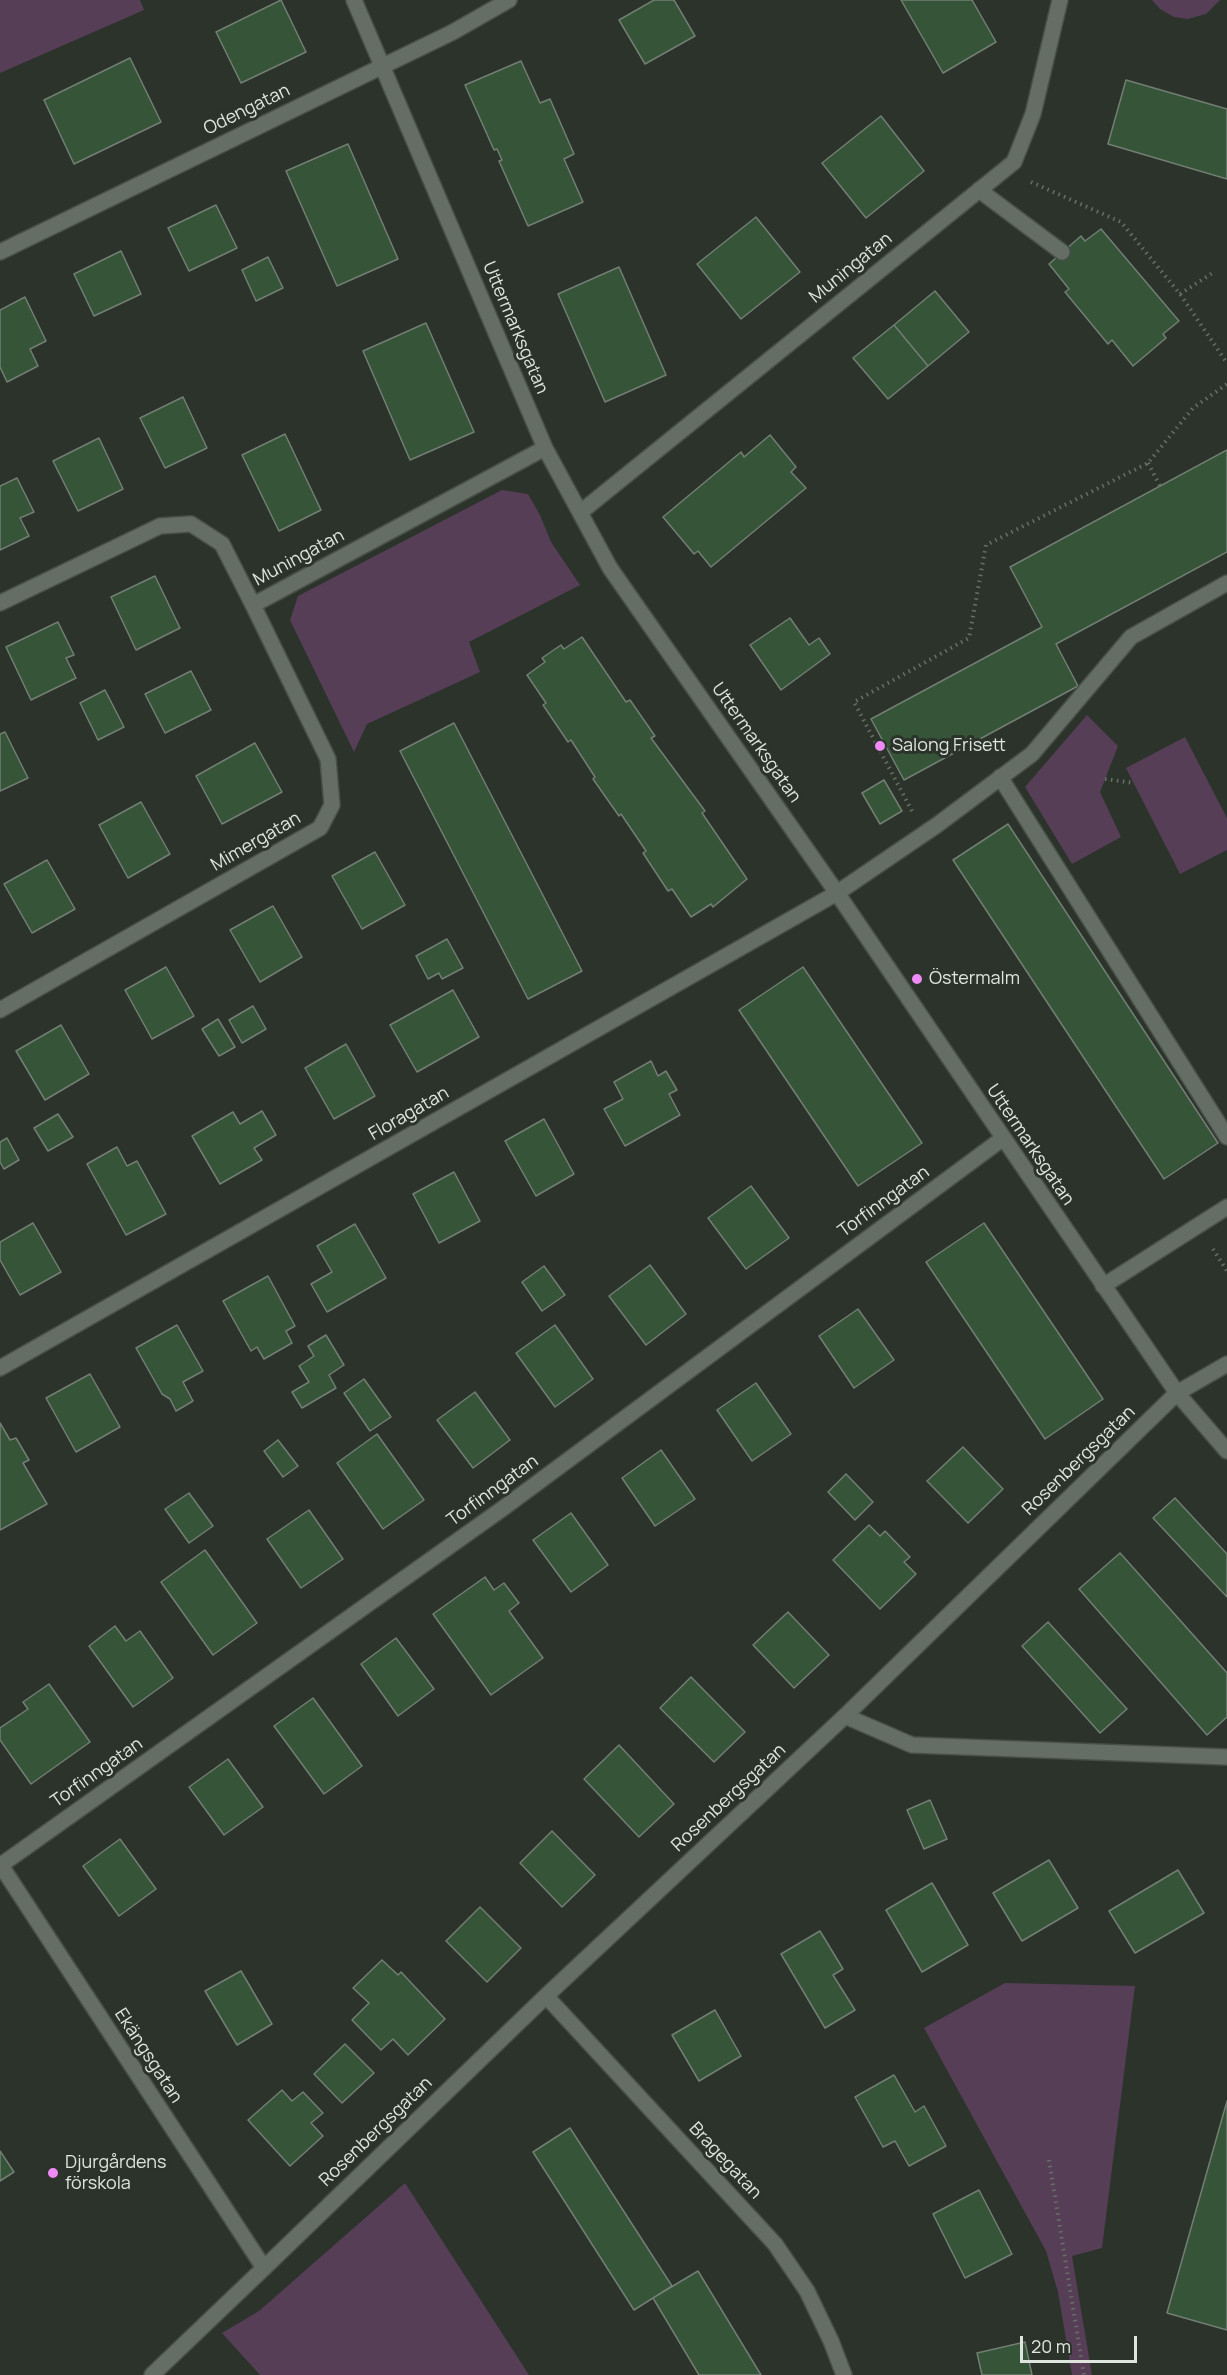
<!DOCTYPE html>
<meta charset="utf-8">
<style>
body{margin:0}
#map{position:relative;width:1227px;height:2375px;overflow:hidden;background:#2b332b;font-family:Manrope,sans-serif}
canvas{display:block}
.scale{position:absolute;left:1020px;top:2336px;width:117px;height:27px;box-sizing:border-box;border:3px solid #dee4de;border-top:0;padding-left:8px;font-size:18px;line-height:21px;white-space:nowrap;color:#dee4de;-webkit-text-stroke:4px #2b332b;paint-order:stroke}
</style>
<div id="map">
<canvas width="1227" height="2375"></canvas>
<div class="scale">20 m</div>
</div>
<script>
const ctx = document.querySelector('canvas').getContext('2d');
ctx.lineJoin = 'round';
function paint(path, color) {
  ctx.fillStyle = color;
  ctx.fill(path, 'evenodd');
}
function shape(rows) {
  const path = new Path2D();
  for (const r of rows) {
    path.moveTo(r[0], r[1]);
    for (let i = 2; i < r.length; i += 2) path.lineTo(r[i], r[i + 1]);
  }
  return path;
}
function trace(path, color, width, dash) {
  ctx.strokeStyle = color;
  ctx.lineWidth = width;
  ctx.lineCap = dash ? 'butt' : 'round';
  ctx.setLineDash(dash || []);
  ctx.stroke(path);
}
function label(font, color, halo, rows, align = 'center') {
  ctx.font = font + ' Manrope,sans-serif';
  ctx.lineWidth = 6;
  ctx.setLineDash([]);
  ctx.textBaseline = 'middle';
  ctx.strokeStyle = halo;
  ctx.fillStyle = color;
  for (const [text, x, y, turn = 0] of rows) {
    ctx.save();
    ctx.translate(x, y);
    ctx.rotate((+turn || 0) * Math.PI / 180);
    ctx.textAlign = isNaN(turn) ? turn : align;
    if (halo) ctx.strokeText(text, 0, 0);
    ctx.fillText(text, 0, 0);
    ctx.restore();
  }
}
const green = shape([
 [0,0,140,0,144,10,0,73],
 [1152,0,1220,0,1206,14,1188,19,1174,17,1160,9],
 [502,490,528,494,540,515,551,542,580,585,469,642,480,672,367,724,354,752,290,620,298,596],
 [1087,715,1118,746,1100,792,1121,837,1072,864,1025,787],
 [1185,737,1227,818,1227,850,1180,874,1126,768],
 [1005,1983,1135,1986,1102,2248,1072,2256,1092,2375,1072,2375,1058,2292,1046,2251,924,2028],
 [405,2183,529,2375,260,2375,222,2333,259,2311]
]);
const building = shape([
 [281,0,306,52,241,83,216,32,281,0],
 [654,0,674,0,695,36,645,64,619,20,654,0],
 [901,0,972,0,996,42,943,73,901,0],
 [130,58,161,122,74,164,44,100,130,58],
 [521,61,540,103,550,99,574,154,564,159,583,202,528,226,499,161,502,160,497,149,494,150,465,85,521,61],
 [1126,80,1227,109,1227,179,1108,144,1126,80],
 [881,116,924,171,866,218,822,163,881,116],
 [348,144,398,259,337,286,286,171,348,144],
 [216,205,237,248,189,271,168,228,216,205],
 [756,217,800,272,741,319,697,264,756,217],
 [1101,229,1179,321,1163,334,1166,338,1133,366,1112,340,1108,344,1065,292,1069,289,1049,264,1081,236,1085,241,1101,229],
 [121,251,141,294,94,316,74,274,121,251],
 [268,257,283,288,256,301,242,270,268,257],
 [619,267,666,375,605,402,558,294,619,267],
 [935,291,969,332,928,366,894,325,935,291],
 [25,297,46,341,30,349,38,366,7,382,0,367,0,310,25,297],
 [426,323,474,432,410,460,363,351,426,323],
 [894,325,928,366,888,399,853,358,894,325],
 [183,397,207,448,165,468,140,418,183,397],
 [285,434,321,510,279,531,242,455,285,434],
 [770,435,796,467,791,472,806,488,711,567,698,551,694,554,663,517,741,452,744,457,770,435],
 [99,438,123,489,78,511,53,461,99,438],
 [1227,450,1227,552,1056,644,1078,686,904,780,871,719,1042,627,1010,567,1227,450],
 [17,478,34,512,20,518,29,536,0,550,0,486,17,478],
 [155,576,180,628,136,650,111,597,155,576],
 [790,618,809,645,819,638,830,654,781,690,750,645,790,618],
 [58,622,74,655,66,658,76,678,31,700,6,647,58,622],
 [582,637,626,702,630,700,655,736,651,738,705,811,702,813,747,879,713,907,711,904,691,917,672,889,668,891,643,853,646,851,621,814,619,816,593,779,595,777,571,740,568,742,543,705,546,703,527,675,545,662,542,658,561,645,564,649,582,637],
 [191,671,211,710,165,733,145,694,191,671],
 [105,690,124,727,98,740,80,703,105,690],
 [454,723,582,971,528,999,400,751,454,723],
 [5,732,28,778,0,791,0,734,5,732],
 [255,743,282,792,222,824,196,776,255,743],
 [884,780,902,811,880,824,862,793,884,780],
 [141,802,170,854,128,878,99,825,141,802],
 [1008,824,1218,1143,1164,1179,953,860,1008,824],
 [375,852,405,905,362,929,332,876,375,852],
 [47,860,75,909,32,933,4,884,47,860],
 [273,906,302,957,260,982,230,930,273,906],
 [447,939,463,968,442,979,439,973,428,979,416,956,447,939],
 [166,967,194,1016,152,1039,125,990,166,967],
 [803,967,922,1143,858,1186,739,1010,803,967],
 [453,990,479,1037,417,1072,390,1025,453,990],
 [253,1006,266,1029,242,1043,229,1020,253,1006],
 [218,1019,235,1047,219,1056,202,1029,218,1019],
 [61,1025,89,1074,45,1100,16,1051,61,1025],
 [346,1044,375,1096,334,1119,305,1068,346,1044],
 [651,1061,658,1076,666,1071,677,1090,669,1094,680,1115,625,1146,604,1109,623,1099,614,1082,651,1061],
 [262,1111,276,1135,254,1148,262,1160,220,1184,192,1136,233,1112,240,1124,262,1111],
 [58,1114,73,1137,48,1151,34,1128,58,1114],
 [544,1119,574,1174,536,1196,505,1141,544,1119],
 [7,1138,19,1160,4,1169,0,1162,0,1142,7,1138],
 [117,1147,127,1166,137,1161,166,1214,126,1235,87,1164,117,1147],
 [454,1172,480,1221,439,1243,413,1194,454,1172],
 [751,1186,789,1238,746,1269,708,1218,751,1186],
 [33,1223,61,1272,20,1295,0,1260,0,1242,33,1223],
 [984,1223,1103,1399,1045,1439,926,1262,984,1223],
 [355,1224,386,1278,327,1312,311,1284,332,1272,317,1246,355,1224],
 [650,1265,686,1314,646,1345,609,1296,650,1265],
 [544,1266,565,1295,542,1311,522,1282,544,1266],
 [268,1276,295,1326,286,1331,292,1343,264,1359,257,1347,251,1351,223,1301,268,1276],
 [858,1309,894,1360,854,1388,819,1336,858,1309],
 [177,1325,203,1371,183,1382,193,1401,176,1411,170,1399,162,1394,136,1348,177,1325],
 [555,1325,593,1379,555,1407,516,1353,555,1325],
 [326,1335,344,1365,329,1375,336,1388,302,1408,292,1392,309,1382,299,1366,314,1356,308,1346,326,1335],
 [90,1374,120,1427,76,1452,46,1398,90,1374],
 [364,1379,391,1417,370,1431,344,1393,364,1379],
 [756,1383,791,1434,752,1461,717,1410,756,1383],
 [475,1392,510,1440,473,1468,437,1420,475,1392],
 [0,1423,10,1440,16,1438,29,1460,23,1463,47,1504,0,1530,0,1423],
 [377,1434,424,1500,383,1529,337,1463,377,1434],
 [278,1440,298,1466,283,1477,264,1451,278,1440],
 [963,1447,1003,1489,968,1523,927,1481,963,1447],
 [661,1450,695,1499,655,1526,622,1478,661,1450],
 [846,1474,873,1502,855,1520,828,1492,846,1474],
 [189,1493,213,1526,189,1543,165,1509,189,1493],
 [1175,1498,1227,1554,1227,1597,1153,1518,1175,1498],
 [309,1510,343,1559,301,1588,267,1539,309,1510],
 [571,1513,608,1565,571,1592,533,1540,571,1513],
 [869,1525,880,1536,885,1531,910,1557,904,1562,916,1574,880,1609,833,1560,869,1525],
 [205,1550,257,1623,213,1655,161,1582,205,1550],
 [1120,1553,1227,1673,1227,1717,1207,1735,1079,1589,1120,1553],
 [485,1577,494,1590,504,1583,519,1603,509,1611,543,1658,491,1695,433,1614,485,1577],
 [788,1612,829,1655,794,1688,753,1645,788,1612],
 [1048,1622,1127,1709,1100,1733,1022,1646,1048,1622],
 [115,1626,126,1641,140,1631,173,1678,133,1707,89,1646,115,1626],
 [396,1638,434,1689,398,1716,361,1664,396,1638],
 [691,1677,745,1732,714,1762,660,1708,691,1677],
 [49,1684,90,1742,31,1784,0,1740,0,1728,28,1709,23,1702,49,1684],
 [313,1698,362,1766,324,1794,274,1726,313,1698],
 [619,1745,674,1804,639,1837,584,1779,619,1745],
 [228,1759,263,1807,224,1835,189,1787,228,1759],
 [930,1800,947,1839,924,1849,907,1810,930,1800],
 [552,1831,595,1875,562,1907,520,1863,552,1831],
 [120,1839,156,1889,119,1916,83,1866,120,1839],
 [1049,1860,1078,1908,1022,1941,993,1893,1049,1860],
 [1178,1870,1204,1913,1135,1953,1109,1911,1178,1870],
 [932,1883,968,1945,922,1972,886,1910,932,1883],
 [480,1907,521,1948,487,1982,446,1941,480,1907],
 [820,1931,843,1969,833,1975,855,2010,825,2028,781,1954,820,1931],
 [382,1960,398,1975,401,1972,445,2019,408,2055,393,2039,381,2050,352,2020,369,2003,353,1988,382,1960],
 [241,1971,272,2024,237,2045,205,1991,241,1971],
 [715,2010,741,2056,699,2081,672,2035,715,2010],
 [345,2044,374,2073,342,2103,314,2074,345,2044],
 [894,2075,915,2112,924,2106,946,2146,909,2166,895,2141,883,2147,855,2097,894,2075],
 [282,2090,292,2101,303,2092,323,2113,311,2123,323,2136,290,2166,248,2120,282,2090],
 [1227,2101,1227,2330,1167,2313,1227,2101],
 [570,2128,672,2286,634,2310,533,2152,570,2128],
 [0,2151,14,2172,0,2181,0,2151],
 [979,2190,1012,2254,965,2278,933,2214,979,2190],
 [698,2271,761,2375,699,2375,653,2298,698,2271],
 [1025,2342,1032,2375,982,2375,977,2353,1025,2342]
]);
const path = shape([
 [1031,182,1121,222,1180,294,1227,363],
 [1180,294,1214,272],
 [1148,463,1160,486],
 [1105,779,1134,783],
 [912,811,854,702,969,638,986,545,1148,463,1193,408,1227,384],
 [1213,1249,1227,1271],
 [1049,2160,1084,2375]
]);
const lane = shape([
 [979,190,1062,252],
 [1000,777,1227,1137],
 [837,893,937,825,1032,754,1131,637,1227,583],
 [1103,1286,1227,1207],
 [845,1716,912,1745,1227,1757],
 [152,2375,264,2268]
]);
const street = shape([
 [354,0,545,448,610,568,837,893,1177,1393,1227,1451],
 [0,252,453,32,509,0],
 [582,511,1014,162,1033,114,1060,0],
 [0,603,160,526,191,524,222,544,253,605,545,448],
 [0,1010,320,828,332,805,328,759,253,605],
 [0,1368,837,893],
 [0,1864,264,2268,546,1996,845,1716,1177,1393,1227,1364],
 [1,1865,502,1509,1002,1139],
 [546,1996,775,2244,807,2291,831,2341,844,2375]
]);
const markers = [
 [880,746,6,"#ef8bf7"],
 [917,979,6,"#ef8bf7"],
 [53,2173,6,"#ef8bf7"]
];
const streetNames = [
 ["Odengatan",247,110,-26],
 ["Muningatan",851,268,-39],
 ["Uttermarksgatan",515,328,67],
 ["Muningatan",299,558,-28],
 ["Uttermarksgatan",756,743,55],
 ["Mimergatan",256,842,-30],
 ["Floragatan",409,1114,-30],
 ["Uttermarksgatan",1030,1145,56],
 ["Torfinngatan",884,1202,-36],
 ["Rosenbergsgatan",1079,1461,-44],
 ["Torfinngatan",493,1491,-36],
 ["Torfinngatan",97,1773,-35],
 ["Rosenbergsgatan",729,1798,-43],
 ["Ekängsgatan",148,2056,57],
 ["Rosenbergsgatan",376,2132,-44],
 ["Bragegatan",725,2161,47]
];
const poiNames = [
 ["Salong Frisett",892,746],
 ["Östermalm",929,979],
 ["Djurgårdens",65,2163],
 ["förskola",65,2184]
];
paint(green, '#563e57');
paint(building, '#355438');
trace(building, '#737e74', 1.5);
trace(lane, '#484f49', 18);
trace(street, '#484f49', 18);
trace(path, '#686f68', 4, [1.5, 4.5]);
trace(lane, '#646e64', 15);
trace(street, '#646e64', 15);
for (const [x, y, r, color] of markers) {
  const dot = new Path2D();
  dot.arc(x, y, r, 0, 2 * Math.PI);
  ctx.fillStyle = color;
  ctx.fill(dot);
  trace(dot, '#2b332b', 2);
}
label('18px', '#dee4de', '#2b332b', streetNames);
label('18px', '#dee4de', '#2b332b', poiNames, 'left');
</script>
